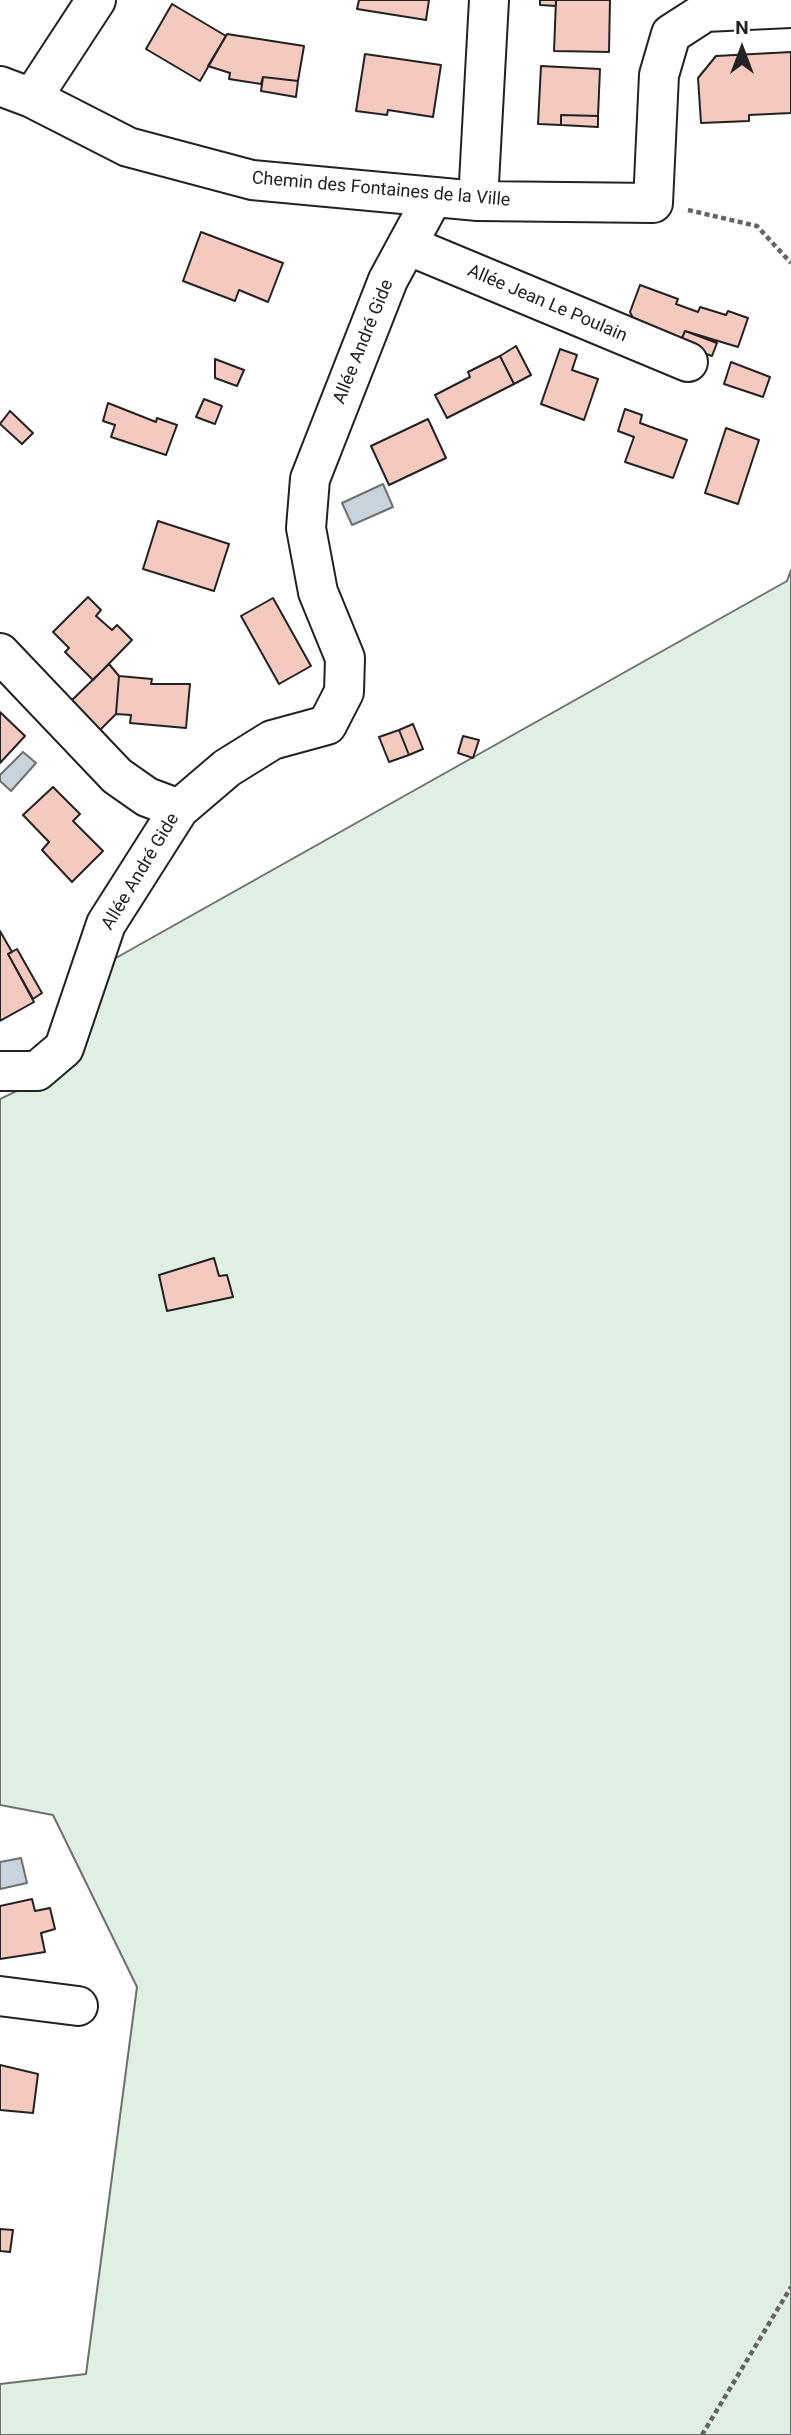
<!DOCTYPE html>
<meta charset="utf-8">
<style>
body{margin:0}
#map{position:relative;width:791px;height:2435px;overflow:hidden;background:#fff;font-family:Roboto,sans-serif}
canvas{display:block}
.north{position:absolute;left:707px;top:14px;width:70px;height:70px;-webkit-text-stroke:5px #fff;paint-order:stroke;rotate:0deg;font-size:19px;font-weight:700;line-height:28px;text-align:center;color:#222}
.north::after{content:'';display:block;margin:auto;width:24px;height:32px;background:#222;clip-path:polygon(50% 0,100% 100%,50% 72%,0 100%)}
</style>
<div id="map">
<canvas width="791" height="2435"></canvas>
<div class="north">N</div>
</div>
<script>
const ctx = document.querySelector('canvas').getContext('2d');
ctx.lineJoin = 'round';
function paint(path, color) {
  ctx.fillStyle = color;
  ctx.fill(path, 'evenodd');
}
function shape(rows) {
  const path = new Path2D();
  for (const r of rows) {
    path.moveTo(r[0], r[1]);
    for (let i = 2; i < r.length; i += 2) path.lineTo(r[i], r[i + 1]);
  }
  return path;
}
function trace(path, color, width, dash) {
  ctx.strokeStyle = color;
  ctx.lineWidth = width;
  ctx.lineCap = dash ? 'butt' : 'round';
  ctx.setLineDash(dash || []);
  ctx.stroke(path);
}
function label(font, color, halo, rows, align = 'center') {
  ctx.font = font + ' Roboto,sans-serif';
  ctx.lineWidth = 5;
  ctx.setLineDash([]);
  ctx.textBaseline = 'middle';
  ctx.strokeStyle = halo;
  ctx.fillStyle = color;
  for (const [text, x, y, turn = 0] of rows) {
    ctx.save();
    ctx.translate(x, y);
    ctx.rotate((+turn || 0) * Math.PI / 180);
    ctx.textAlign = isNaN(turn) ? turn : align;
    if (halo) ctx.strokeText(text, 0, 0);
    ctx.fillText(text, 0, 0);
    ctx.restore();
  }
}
const green = shape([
 [791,570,791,2435,0,2435,0,2384,86,2374,137,1987,53,1815,0,1805,0,1099,68,1066,98,968,787,581,791,570]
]);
const water = shape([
 [383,484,393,507,352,525,342,503,383,484],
 [23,752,36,763,11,791,0,781,0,775,23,752],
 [21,1858,27,1883,0,1889,0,1862,21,1858]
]);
const building = shape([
 [359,0,429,0,426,20,357,9,359,0],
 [540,0,556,0,556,6,540,5,540,0],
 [556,0,610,0,609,52,554,51,556,0],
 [172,4,226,36,200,81,146,49,172,4],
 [227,34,304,46,298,81,263,77,261,84,229,79,230,73,208,66,227,34],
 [791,52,791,113,749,115,749,121,701,123,698,78,716,56,791,52],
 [365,54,441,65,433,117,388,110,387,115,356,111,365,54],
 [541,66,600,69,598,116,561,115,561,125,538,124,541,66],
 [263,77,298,81,296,97,261,91,263,77],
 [561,115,598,116,598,127,561,125,561,115],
 [201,232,283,263,268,302,239,290,235,301,183,281,201,232],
 [640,285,678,299,676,304,698,312,700,307,726,315,728,311,748,318,738,347,685,331,679,345,639,331,630,312,640,285],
 [685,331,717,343,712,356,679,345,685,331],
 [516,346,531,375,514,384,500,356,516,346],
 [560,349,577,355,572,370,598,379,584,420,541,404,560,349],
 [500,356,514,384,447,418,435,395,470,377,468,372,500,356],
 [215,359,244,370,237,386,215,378,215,359],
 [731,362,770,377,763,397,724,384,731,362],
 [204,399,222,406,215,424,196,417,204,399],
 [108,403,156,422,157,418,177,425,166,455,111,437,115,425,103,421,108,403],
 [625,409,642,415,640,423,687,440,673,478,625,462,634,437,618,431,625,409],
 [10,411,33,433,22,444,0,424,10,411],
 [428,419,446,458,389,485,371,446,428,419],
 [726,428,759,440,738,504,705,493,726,428],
 [158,521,229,544,214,591,143,569,158,521],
 [88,597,101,610,96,616,112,630,117,625,132,640,93,680,65,652,69,648,53,632,88,597],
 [273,598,311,666,279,684,241,616,273,598],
 [109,664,119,676,116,714,95,735,67,705,109,664],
 [119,676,152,679,151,684,190,684,186,728,130,723,131,715,116,714,119,676],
 [0,712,25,736,0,763,0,712],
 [413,724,423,749,409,755,399,730,413,724],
 [399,730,409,755,389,762,379,737,399,730],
 [463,736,479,740,473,758,458,753,463,736],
 [53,787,80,814,73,821,103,851,72,882,42,850,49,842,23,815,53,787],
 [0,931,12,952,8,954,34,1002,0,1021,0,931],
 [17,949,42,993,33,999,8,954,17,949],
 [214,1258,219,1276,227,1275,233,1297,167,1311,159,1275,214,1258],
 [32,1899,35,1911,50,1908,55,1929,41,1933,45,1952,0,1959,0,1906,32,1899],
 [0,2065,38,2074,33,2113,0,2110,0,2065],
 [0,2229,13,2230,10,2252,0,2251,0,2229]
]);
const path = shape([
 [688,210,757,226,791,263],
 [702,2435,791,2287]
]);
const minor = shape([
 [0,86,32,98,128,147,252,180,478,201,653,203,659,75,671,34,705,12,791,8],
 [32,98,96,0],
 [478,201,489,0],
 [407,245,688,362],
 [0,653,117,776,147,797,179,809],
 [0,1071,37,1071,64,1048,106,924,179,809,227,768,272,740,327,725,344,692,345,658,318,592,306,528,310,479,388,280,433,197],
 [0,1996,78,2006]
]);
const streetNames = [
 ["Chemin des Fontaines de la Ville",381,190,5],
 ["Allée Jean Le Poulain",547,304,23],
 ["Allée André Gide",364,342,-68],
 ["Allée André Gide",141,872,-59]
];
paint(green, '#e0efe3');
trace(green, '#6f6f6f', 2);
paint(water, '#c7d3dd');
trace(water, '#6f6f6f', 2);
paint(building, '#f3c9c0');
trace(building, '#222', 2);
trace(minor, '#222', 42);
trace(path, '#646464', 4.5, [5, 3.5]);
trace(minor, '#fff', 38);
label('18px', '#222', '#fff', streetNames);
</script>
